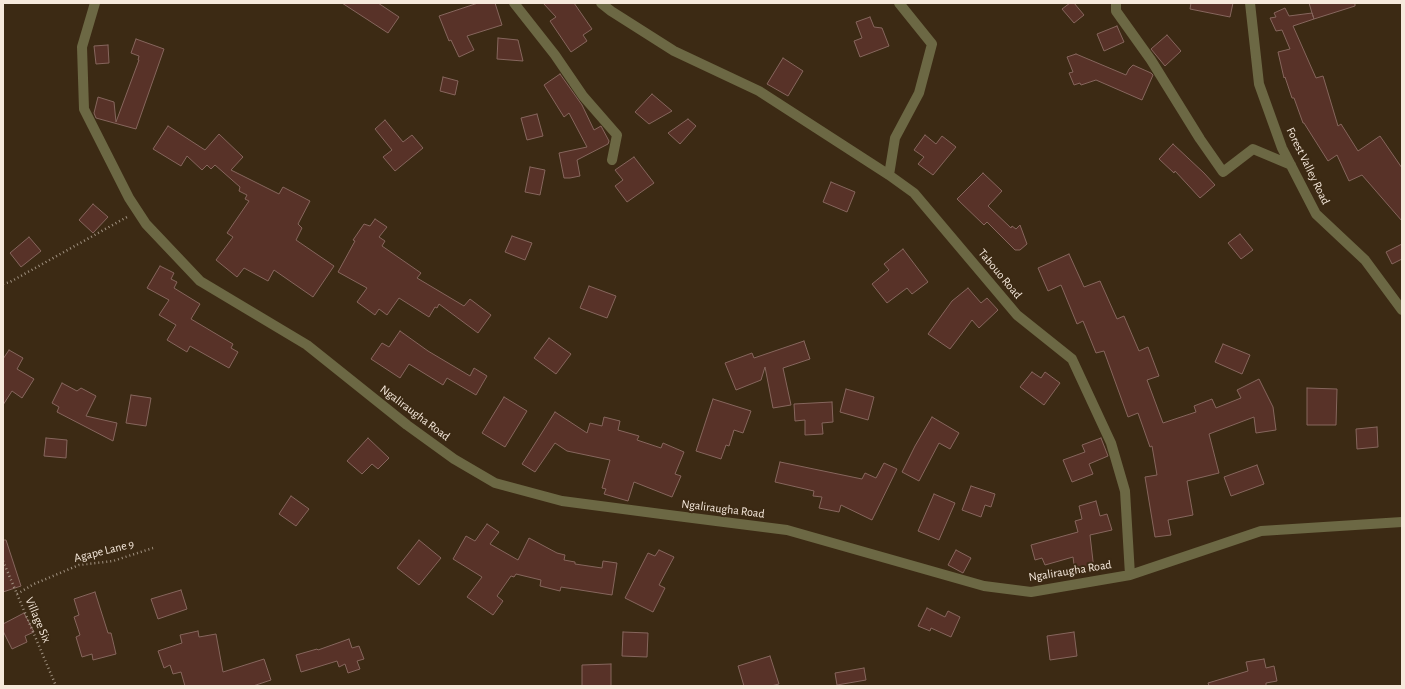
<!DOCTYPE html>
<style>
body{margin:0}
#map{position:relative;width:1405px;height:689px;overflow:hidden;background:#3c2a14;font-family:"Alegreya Sans",sans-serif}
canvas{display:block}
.frame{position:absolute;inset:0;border:4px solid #f6e9dc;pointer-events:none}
</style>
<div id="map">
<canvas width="1405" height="689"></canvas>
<div class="frame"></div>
</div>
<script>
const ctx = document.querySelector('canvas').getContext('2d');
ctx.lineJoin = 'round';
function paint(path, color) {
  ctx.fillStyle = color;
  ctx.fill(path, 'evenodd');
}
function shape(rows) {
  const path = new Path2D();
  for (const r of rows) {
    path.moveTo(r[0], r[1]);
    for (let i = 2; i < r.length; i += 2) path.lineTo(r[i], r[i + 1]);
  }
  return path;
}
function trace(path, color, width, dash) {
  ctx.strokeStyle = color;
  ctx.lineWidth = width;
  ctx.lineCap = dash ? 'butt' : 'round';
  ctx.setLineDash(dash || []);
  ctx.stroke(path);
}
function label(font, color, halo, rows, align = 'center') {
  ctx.font = font + ' "Alegreya Sans",sans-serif';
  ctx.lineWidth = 4;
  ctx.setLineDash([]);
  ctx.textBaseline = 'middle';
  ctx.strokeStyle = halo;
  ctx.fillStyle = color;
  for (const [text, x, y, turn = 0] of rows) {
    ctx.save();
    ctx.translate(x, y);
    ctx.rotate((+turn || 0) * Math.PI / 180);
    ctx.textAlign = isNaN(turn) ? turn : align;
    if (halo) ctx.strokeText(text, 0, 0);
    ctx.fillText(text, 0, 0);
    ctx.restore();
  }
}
const building = shape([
 [342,3,378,3,399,17,388,33,342,3],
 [478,3,495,3,502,25,467,36,474,50,459,57,451,40,449,41,439,16,478,3],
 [543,3,574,3,592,29,583,35,587,41,571,52,550,21,556,17,543,3],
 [1070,3,1074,3,1084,15,1074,23,1062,9,1070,3],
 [1191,3,1233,3,1230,17,1190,9,1191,3],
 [1309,3,1355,3,1355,6,1314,19,1312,13,1314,19,1293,26,1316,78,1323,76,1338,126,1341,124,1358,151,1380,136,1402,168,1402,221,1362,175,1349,181,1337,155,1328,161,1304,123,1303,123,1294,98,1292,98,1285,77,1284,78,1278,52,1290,49,1282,30,1276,31,1270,18,1276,17,1274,13,1285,8,1289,16,1312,13,1309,3],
 [870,17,874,27,882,28,889,46,860,57,854,41,862,38,856,22,870,17],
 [1117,26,1124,42,1104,51,1097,34,1117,26],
 [1167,35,1181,51,1165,66,1151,49,1167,35],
 [498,38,518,40,523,61,497,59,498,38],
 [136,39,164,49,136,129,96,118,94,113,98,97,114,102,116,122,139,60,138,60,139,56,131,53,136,39],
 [108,45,109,63,96,64,94,46,108,45],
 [1076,54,1126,75,1129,69,1133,65,1151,73,1153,75,1142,100,1096,80,1081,85,1080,83,1074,85,1069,73,1073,72,1067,57,1076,54],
 [783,58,803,71,788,96,767,84,783,58],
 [560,74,582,105,594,130,601,126,609,141,608,144,577,160,580,176,570,178,564,178,559,153,587,147,569,113,564,117,544,85,560,74],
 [443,77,458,81,455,95,440,91,443,77],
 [652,94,672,111,649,124,635,112,652,94],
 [537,114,543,136,527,140,521,118,537,114],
 [688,119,696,126,680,144,668,133,688,119],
 [385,120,403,142,412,135,423,148,395,171,383,157,392,150,375,129,385,120],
 [168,126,205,150,219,134,243,157,231,170,279,194,283,187,310,201,298,224,302,228,296,240,334,266,313,297,274,270,268,281,244,268,237,277,216,260,233,237,227,233,249,201,245,199,247,195,239,191,240,187,215,165,211,169,207,165,202,170,187,156,181,166,153,149,168,126],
 [925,135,936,144,942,136,956,147,933,175,918,164,924,157,914,150,925,135],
 [1173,144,1204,173,1215,185,1200,198,1175,171,1174,173,1159,159,1173,144],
 [634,157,654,183,627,202,615,186,623,180,615,170,634,157],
 [530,167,545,170,540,195,525,192,530,167],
 [983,173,1002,191,988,206,1011,228,1012,226,1016,229,1020,225,1027,244,1020,250,1015,250,987,222,984,225,957,199,983,173],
 [831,182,855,192,847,212,823,202,831,182],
 [93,204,108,217,93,233,79,220,93,204],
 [375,219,387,227,379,237,385,241,382,246,421,273,417,278,464,306,470,299,491,315,478,333,439,304,437,308,435,307,429,317,399,298,387,315,379,309,375,315,357,302,367,288,338,272,355,241,353,240,364,224,370,226,375,219],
 [1240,234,1253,250,1241,259,1228,243,1240,234],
 [512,236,532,243,525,260,505,252,512,236],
 [29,237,41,251,21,267,10,253,29,237],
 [1402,244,1402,259,1392,264,1386,252,1402,244],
 [903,249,928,282,912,294,907,288,887,303,872,284,889,270,884,264,903,249],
 [1069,254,1084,287,1100,281,1117,319,1124,316,1139,351,1148,347,1159,376,1147,380,1163,423,1196,412,1194,406,1212,399,1216,408,1241,398,1237,390,1259,379,1273,407,1276,430,1256,433,1254,417,1209,434,1219,473,1187,481,1193,515,1168,520,1171,535,1155,537,1145,477,1157,475,1152,446,1150,447,1138,413,1128,417,1104,351,1096,353,1083,321,1077,324,1061,285,1048,291,1038,268,1069,254],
 [160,266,174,273,171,279,177,282,174,288,200,304,191,319,233,344,231,348,238,352,229,368,190,346,187,352,167,340,176,325,159,315,169,300,147,288,160,266],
 [589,286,616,296,607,318,580,308,589,286],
 [968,288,981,303,987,298,998,310,979,328,972,320,950,349,928,334,952,301,968,288],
 [400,331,428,351,470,376,474,368,487,376,476,395,447,378,443,385,409,364,400,378,371,359,382,343,389,347,400,331],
 [549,338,571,354,556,374,534,358,549,338],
 [804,341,810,359,783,368,791,405,773,408,765,367,761,380,736,390,725,363,752,353,754,358,804,341],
 [1223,344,1250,355,1242,374,1215,362,1223,344],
 [9,350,23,358,17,369,34,379,22,398,12,391,3,405,3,359,9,350],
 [1032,372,1041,378,1045,372,1060,383,1044,405,1020,387,1032,372],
 [62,383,77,391,81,388,96,396,86,416,117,423,113,441,57,412,59,407,52,403,62,383],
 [1307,388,1337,389,1336,425,1307,425,1307,388],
 [846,389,874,397,868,420,840,412,846,389],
 [131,395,151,398,146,426,126,423,131,395],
 [504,397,527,411,505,447,482,433,504,397],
 [713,399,751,411,743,433,734,430,729,446,726,445,721,459,696,451,713,399],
 [832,402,833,422,822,423,823,434,805,435,805,420,795,421,794,404,832,402],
 [555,412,587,433,590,423,602,426,604,417,620,421,618,430,639,436,637,440,661,448,663,443,684,452,675,474,681,476,672,497,634,482,628,501,604,494,606,489,602,488,610,460,567,451,555,443,535,472,522,464,555,412],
 [932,417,959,433,950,449,939,443,919,481,902,472,915,446,932,417],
 [1377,427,1378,447,1357,449,1356,429,1377,427],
 [46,438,67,440,66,458,44,456,46,438],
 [368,438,389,458,378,469,372,464,362,474,347,461,368,438],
 [1101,438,1108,456,1089,464,1093,474,1072,482,1063,460,1085,452,1082,445,1101,438],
 [780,462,862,479,865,473,876,478,884,463,897,469,872,520,841,505,839,512,819,508,822,497,813,496,814,491,775,482,780,462],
 [1257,465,1264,484,1231,496,1224,477,1257,465],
 [971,486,995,494,991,507,985,505,981,517,962,510,971,486],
 [934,494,955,503,939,540,918,531,934,494],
 [291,496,309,509,296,526,279,514,291,496],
 [1096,501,1100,516,1107,514,1112,530,1090,535,1094,570,1075,572,1073,557,1045,565,1042,558,1035,560,1031,545,1078,532,1075,521,1082,519,1079,506,1096,501],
 [487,524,499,532,490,544,518,560,529,538,557,553,565,555,564,560,575,562,575,564,602,568,603,561,617,563,612,595,561,587,560,591,540,586,541,580,516,574,514,577,511,576,497,596,503,601,493,615,467,597,482,577,453,559,466,536,475,541,487,524],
 [3,540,6,540,21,586,3,592,3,540],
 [419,540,441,558,419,585,397,568,419,540],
 [659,550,674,557,659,585,665,588,653,612,625,598,648,553,655,556,659,550],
 [956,550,971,558,963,573,948,565,956,550],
 [181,590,187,609,158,619,151,599,181,590],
 [95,592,108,633,111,633,116,654,93,660,92,654,82,657,76,637,80,635,74,617,79,615,74,599,95,592],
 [927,608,945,617,948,611,960,617,951,637,931,628,930,631,918,626,927,608],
 [24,613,34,632,25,636,27,642,12,649,3,631,3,624,24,613],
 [198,631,199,637,216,634,223,672,264,659,271,680,253,686,185,686,181,672,173,674,170,665,164,668,158,651,182,643,180,635,198,631],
 [623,632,648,633,647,657,622,656,623,632],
 [1074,632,1077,656,1050,660,1047,636,1074,632],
 [349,639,352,648,359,646,364,659,357,661,360,669,348,673,345,664,339,667,337,661,301,672,296,655,317,649,318,650,349,639],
 [770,656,779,684,771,686,744,686,738,666,770,656],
 [1264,659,1266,668,1274,666,1277,681,1266,683,1266,686,1209,686,1208,683,1248,671,1246,662,1264,659],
 [611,664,611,686,582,686,582,665,611,664],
 [864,668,866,680,837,685,835,673,864,668]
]);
const path = shape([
 [3,284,10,282,127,217],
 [3,561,56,686],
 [17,594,34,584,79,565,113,561,153,548]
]);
const minor = shape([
 [95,3,82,47,84,109,129,198,146,224,200,281,307,345,407,425,454,459,495,483,562,501,669,515,787,530,984,586,1031,592,1130,575,1261,531,1402,522],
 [514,3,555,55,583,96,617,135,612,160],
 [601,3,611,11,674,51,759,91,889,175],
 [899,3,932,44,919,93,895,138,889,175,914,193,1017,315,1072,359,1111,443,1125,491,1130,575],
 [1116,3,1116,11,1151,60,1200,139,1223,172,1253,149,1291,165],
 [1250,3,1259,84,1282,148,1316,214,1365,260,1402,310]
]);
const streetNames = [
 ["Forest Valley Road",1308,166,64],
 ["Tabouo Road",1000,274,50],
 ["Ngaliraugha Road",415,413,37],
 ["Ngaliraugha Road",723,509,7],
 ["Agape Lane 9",104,551,-14],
 ["Ngaliraugha Road",1070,571,-9],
 ["Village Six",38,620,67]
];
paint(building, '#583228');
trace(building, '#86665d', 1);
trace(path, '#a19281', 2.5, [1, 3]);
trace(minor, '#6c6844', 10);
label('12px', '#f6e9dc', '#3c2a14', streetNames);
</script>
